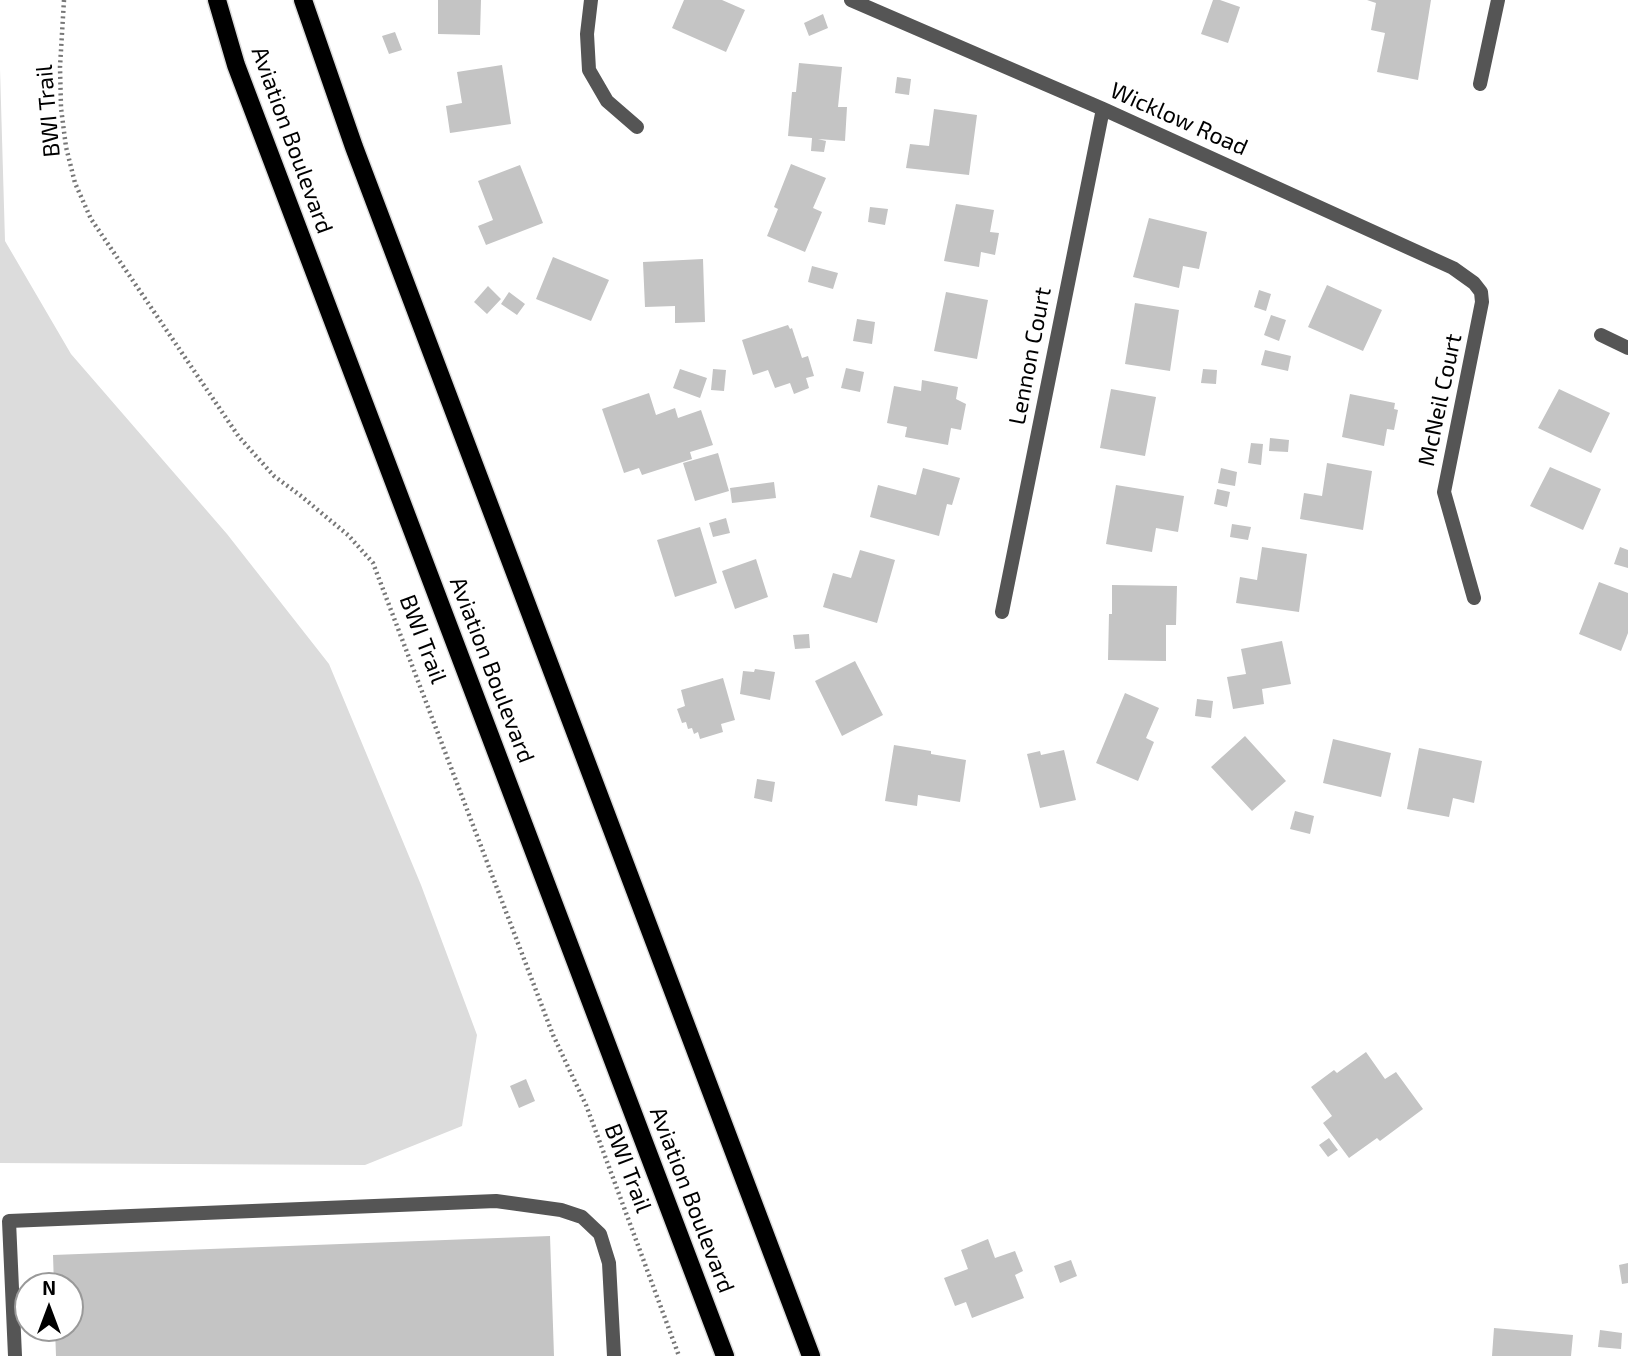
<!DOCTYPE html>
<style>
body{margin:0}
#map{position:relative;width:1628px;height:1356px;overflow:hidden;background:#fff;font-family:"Exo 2",sans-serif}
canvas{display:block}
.north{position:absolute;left:14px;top:1272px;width:70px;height:70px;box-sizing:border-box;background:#fff;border:2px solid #999;border-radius:50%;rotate:0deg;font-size:19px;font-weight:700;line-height:28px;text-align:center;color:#000}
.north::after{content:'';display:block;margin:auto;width:24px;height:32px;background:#000;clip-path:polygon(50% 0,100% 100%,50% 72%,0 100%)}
</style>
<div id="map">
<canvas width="1628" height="1356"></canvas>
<div class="north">N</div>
</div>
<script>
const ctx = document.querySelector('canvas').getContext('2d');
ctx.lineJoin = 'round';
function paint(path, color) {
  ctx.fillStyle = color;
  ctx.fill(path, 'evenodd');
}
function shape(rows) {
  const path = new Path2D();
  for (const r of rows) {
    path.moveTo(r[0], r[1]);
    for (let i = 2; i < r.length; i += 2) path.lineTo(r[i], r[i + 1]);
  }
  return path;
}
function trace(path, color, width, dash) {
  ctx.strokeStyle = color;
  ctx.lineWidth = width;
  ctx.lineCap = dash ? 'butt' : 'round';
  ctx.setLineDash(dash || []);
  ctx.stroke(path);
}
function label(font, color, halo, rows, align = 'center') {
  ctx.font = font + ' "Exo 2",sans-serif';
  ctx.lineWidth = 5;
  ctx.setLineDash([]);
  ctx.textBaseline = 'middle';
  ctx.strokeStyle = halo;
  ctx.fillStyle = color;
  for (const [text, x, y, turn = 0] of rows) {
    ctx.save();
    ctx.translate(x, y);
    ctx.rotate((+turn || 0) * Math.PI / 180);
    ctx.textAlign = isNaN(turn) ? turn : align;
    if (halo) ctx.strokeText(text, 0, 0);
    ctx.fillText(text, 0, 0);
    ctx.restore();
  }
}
const green = shape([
 [0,69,5,241,71,354,227,534,329,664,421,885,477,1035,462,1126,365,1165,0,1163]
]);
const building = shape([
 [438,0,481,0,480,35,438,34],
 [684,0,722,0,745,10,726,52,672,28],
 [1213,0,1220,0,1240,7,1228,43,1201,34],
 [1367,0,1431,0,1418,80,1377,72,1385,33,1371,30,1376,3],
 [823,14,828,28,809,36,804,23],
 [395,32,402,50,389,54,382,36],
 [799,63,842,67,838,107,847,107,845,141,818,139,826,141,824,152,811,151,812,138,788,136,792,92,796,92],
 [502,65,511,124,450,133,446,106,462,103,457,72],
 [897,77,911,79,909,95,895,93],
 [934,109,977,115,969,175,906,168,910,144,929,146],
 [791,164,826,178,813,208,822,212,805,252,767,236,778,209,774,207],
 [520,165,543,223,486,245,478,226,493,220,478,181],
 [956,204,994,210,990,232,999,233,995,255,981,252,979,267,944,261],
 [870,207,888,209,885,225,868,222],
 [1149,218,1207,232,1199,269,1183,266,1179,288,1133,277],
 [553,257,609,280,591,321,536,299],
 [703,259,705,322,675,323,675,306,645,307,643,262],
 [812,266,838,273,833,289,808,282],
 [1327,285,1382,310,1363,351,1308,327],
 [488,286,501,299,487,314,474,302],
 [1259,290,1271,294,1266,311,1254,307],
 [509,292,525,304,517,315,501,304],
 [946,292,988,300,977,359,934,351],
 [1135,303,1179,310,1170,371,1125,364],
 [1271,315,1286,320,1279,341,1264,335],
 [857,319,875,322,872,344,853,341],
 [788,325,790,329,792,328,802,358,808,356,814,376,806,378,809,388,794,394,790,383,775,388,768,370,753,375,742,340],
 [1265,350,1291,356,1288,371,1261,365],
 [846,368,864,372,860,392,841,388],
 [680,369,707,378,700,398,673,388],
 [713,369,726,370,724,391,711,390],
 [1203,369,1217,370,1216,384,1201,383],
 [922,380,958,387,956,399,966,404,961,430,951,428,948,445,905,437,907,427,887,423,894,386,921,391],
 [1111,389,1156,397,1145,456,1100,448],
 [1559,389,1610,413,1591,453,1538,428],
 [649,393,656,415,675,408,678,418,701,410,713,445,690,452,692,459,642,475,639,468,624,473,602,409],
 [1350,394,1395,403,1394,409,1398,410,1394,430,1387,429,1384,446,1342,437],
 [1270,438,1289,440,1288,452,1269,451],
 [1251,443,1263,444,1261,465,1248,463],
 [718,453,729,491,695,501,683,463],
 [1327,463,1372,471,1363,530,1300,519,1304,493,1322,496],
 [1550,467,1601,489,1583,530,1530,506],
 [923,468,960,478,952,505,947,504,939,536,870,517,878,485,916,495],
 [1221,468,1237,472,1235,486,1218,483],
 [774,482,776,498,732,503,730,488],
 [1116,485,1184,496,1178,532,1156,528,1152,552,1106,544],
 [1217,489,1230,492,1227,507,1214,504],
 [726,518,730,533,713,537,709,523],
 [1232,524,1251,527,1248,540,1230,537],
 [700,527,717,583,675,597,657,540],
 [1262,547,1307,554,1299,612,1236,603,1240,577,1257,580],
 [1620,547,1628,550,1628,568,1614,564],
 [860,550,895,560,877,623,823,607,833,573,851,578],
 [756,559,768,597,735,609,722,571],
 [1599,582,1628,593,1628,633,1621,651,1579,634],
 [1112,585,1177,586,1176,625,1166,625,1166,661,1108,660,1109,614,1112,614],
 [809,634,810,648,795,649,793,635],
 [1282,641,1291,684,1262,689,1264,704,1233,709,1227,677,1246,674,1241,649],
 [855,661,883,715,842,736,815,681],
 [755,669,775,672,770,700,740,694,743,671,754,672],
 [723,678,735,720,721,724,723,732,700,739,698,732,694,734,692,728,688,729,686,722,682,723,677,709,685,706,681,690],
 [1125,693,1159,708,1146,738,1154,742,1138,781,1096,763],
 [1197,699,1213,701,1211,718,1195,716],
 [1245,736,1286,781,1252,811,1211,767],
 [1333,739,1391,753,1381,797,1323,783],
 [894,745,931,751,931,754,966,760,960,802,918,795,917,806,885,801],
 [1419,748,1482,761,1474,803,1453,798,1449,817,1407,809],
 [1064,750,1076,800,1040,808,1027,754,1040,751,1041,755],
 [757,779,775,782,772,802,754,798],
 [1295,811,1314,816,1310,834,1290,829],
 [1366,1052,1385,1079,1396,1072,1423,1109,1380,1141,1377,1138,1349,1158,1323,1123,1332,1116,1311,1087,1334,1070,1337,1073],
 [526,1079,535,1101,519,1108,510,1086],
 [1329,1138,1338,1150,1328,1157,1319,1145],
 [550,1236,554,1356,56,1356,55,1328,70,1328,70,1286,54,1286,53,1255],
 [988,1239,995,1258,1015,1251,1023,1271,1015,1275,1024,1298,972,1318,966,1302,955,1306,944,1278,968,1269,961,1250],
 [1071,1260,1077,1276,1060,1283,1054,1266],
 [1628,1263,1628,1283,1622,1284,1619,1265],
 [1494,1328,1573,1335,1571,1356,1492,1356],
 [1600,1330,1622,1333,1621,1349,1598,1347]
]);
const path = shape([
 [64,0,60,67,61,108,66,147,75,183,91,219,239,437,274,476,301,496,348,535,373,563,553,1035,586,1105,679,1356]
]);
const service = shape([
 [15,1356,9,1221,496,1201,561,1210,582,1217,600,1234,609,1263,614,1356]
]);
const minor = shape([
 [591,0,587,34,589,70,607,101,637,127],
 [851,0,1103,109,1453,268,1474,283,1481,292,1482,302,1444,492,1474,598],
 [1480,84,1498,0],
 [1601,335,1628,348],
 [1002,612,1103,109]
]);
const primary = shape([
 [217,0,236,65,725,1356],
 [303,0,354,147,811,1356]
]);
const streetNames = [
 ["BWI Trail",48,111,-95],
 ["Wicklow Road",1179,119,24],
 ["Aviation Boulevard",292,140,70],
 ["Lennon Court",1030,356,-79],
 ["McNeil Court",1440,400,-78],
 ["BWI Trail",423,639,69],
 ["Aviation Boulevard",492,670,69],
 ["BWI Trail",628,1168,69],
 ["Aviation Boulevard",692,1200,69]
];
paint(green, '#dcdcdc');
paint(building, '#c4c4c4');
trace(primary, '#dbdbdb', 21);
trace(path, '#777', 4.5, [2, 3.5]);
trace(service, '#555', 14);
trace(minor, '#555', 14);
trace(primary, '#000', 18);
label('23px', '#000', '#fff', streetNames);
</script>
